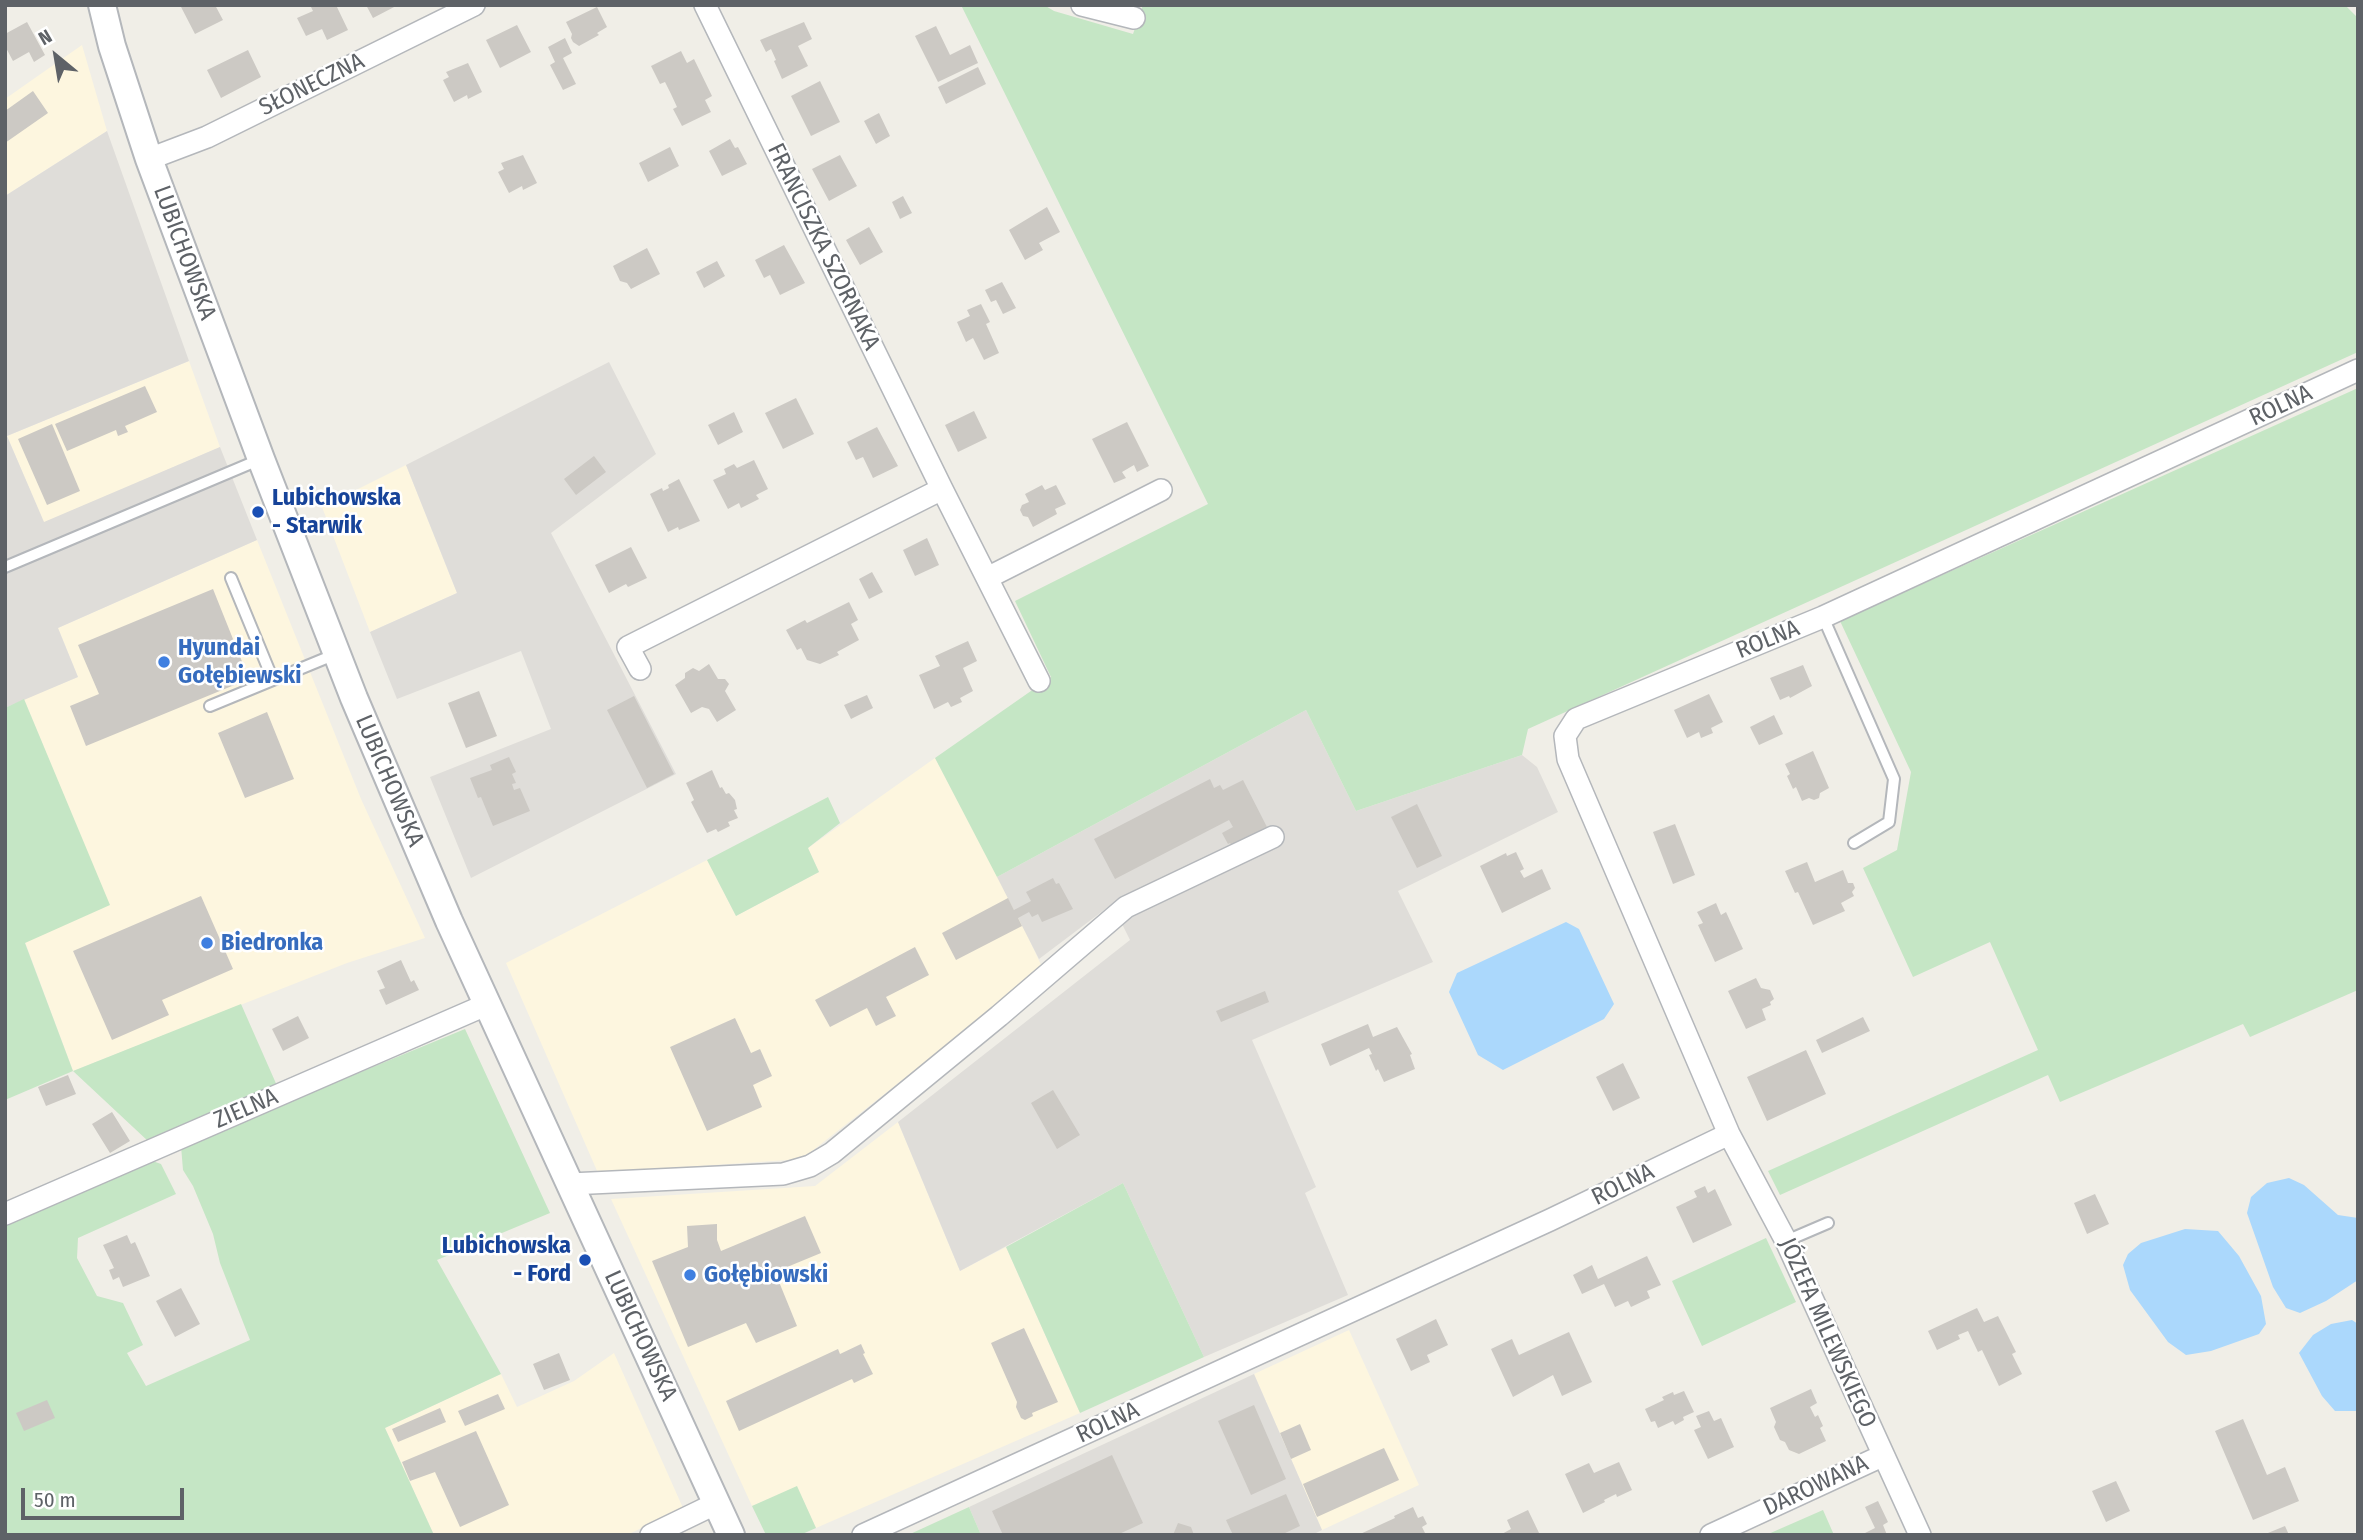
<!DOCTYPE html>
<meta charset="utf-8">
<style>
body{margin:0}
#map{position:relative;width:2363px;height:1540px;overflow:hidden;background:#f0eee7;font-family:"Fira Sans Condensed",sans-serif}
canvas{display:block}
.frame{position:absolute;inset:0;border:7px solid #5e6267;pointer-events:none}
.north{position:absolute;left:21px;top:21px;width:70px;height:70px;-webkit-text-stroke:5px #fff;paint-order:stroke;rotate:330deg;font-size:19px;font-weight:700;line-height:28px;text-align:center;color:#5e6267}
.north::after{content:'';display:block;margin:auto;width:24px;height:32px;background:#5e6267;clip-path:polygon(50% 0,100% 100%,50% 72%,0 100%)}
.scale{position:absolute;left:21px;top:1488px;width:163px;height:32px;box-sizing:border-box;border:4px solid #5e6267;border-top:0;padding-left:9px;font-size:21px;line-height:24px;white-space:nowrap;color:#5e6267;-webkit-text-stroke:5px #fff;paint-order:stroke}
</style>
<div id="map">
<canvas width="2363" height="1540"></canvas>
<div class="frame"></div>
<div class="north">N</div>
<div class="scale">50 m</div>
</div>
<script>
const ctx = document.querySelector('canvas').getContext('2d');
ctx.lineJoin = 'round';
function paint(path, color) {
  ctx.fillStyle = color;
  ctx.fill(path, 'evenodd');
}
function shape(rows) {
  const path = new Path2D();
  for (const r of rows) {
    path.moveTo(r[0], r[1]);
    for (let i = 2; i < r.length; i += 2) path.lineTo(r[i], r[i + 1]);
  }
  return path;
}
function trace(path, color, width, dash) {
  ctx.strokeStyle = color;
  ctx.lineWidth = width;
  ctx.lineCap = dash ? 'butt' : 'round';
  ctx.setLineDash(dash || []);
  ctx.stroke(path);
}
function label(font, color, halo, rows, align = 'center') {
  ctx.font = font + ' "Fira Sans Condensed",sans-serif';
  ctx.lineWidth = 5;
  ctx.setLineDash([]);
  ctx.textBaseline = 'middle';
  ctx.strokeStyle = halo;
  ctx.fillStyle = color;
  for (const [text, x, y, turn = 0] of rows) {
    ctx.save();
    ctx.translate(x, y);
    ctx.rotate((+turn || 0) * Math.PI / 180);
    ctx.textAlign = isNaN(turn) ? turn : align;
    if (halo) ctx.strokeText(text, 0, 0);
    ctx.fillText(text, 0, 0);
    ctx.restore();
  }
}
const commercial = shape([
 [82,45,107,131,5,196,5,99],
 [189,361,220,447,44,523,7,436],
 [406,465,457,593,370,632,322,507],
 [257,540,361,799,425,938,347,963,73,1071,25,942,109,905,24,699,78,677,58,628],
 [935,758,1014,907,1043,969,802,1159,598,1173,506,963,707,860,736,916,819,872,808,848],
 [898,1122,960,1271,1006,1247,1080,1413,816,1528,797,1487,752,1506,611,1199,815,1186],
 [1349,1330,1419,1485,1322,1530,1254,1374],
 [614,1353,683,1508,627,1535,434,1535,385,1428,501,1374,517,1407,574,1381]
]);
const industrial = shape([
 [107,131,189,361,7,436,44,522,220,447,257,540,58,628,78,677,5,708,5,196],
 [609,362,656,454,551,533,676,774,471,878,430,777,551,729,521,651,397,699,370,632,457,593,406,465],
 [1306,710,1356,811,1522,755,1537,767,1558,812,1398,891,1433,962,1252,1040,1316,1187,1305,1193,1348,1295,1204,1357,1123,1183,960,1271,898,1122,1130,940,1112,904,1039,959,997,877],
 [1254,1374,1322,1530,1312,1535,981,1535,969,1507]
]);
const green = shape([
 [961,5,1044,5,1054,11,1133,34,1143,5,2345,5,2358,18,2358,352,1528,729,1522,755,1356,811,1306,710,997,877,935,758,1051,677,1015,601,1208,504],
 [2358,388,2358,990,2250,1037,2243,1024,2060,1102,2048,1075,1780,1195,1768,1171,2038,1050,1990,942,1913,977,1863,868,1897,850,1911,772,1840,621],
 [24,699,110,905,25,943,73,1071,241,1004,278,1088,149,1142,73,1071,5,1100,5,708],
 [828,797,840,823,808,848,819,872,736,916,707,860],
 [465,1029,550,1213,437,1260,501,1374,385,1428,434,1535,5,1535,5,1221,147,1159,161,1164,176,1194,78,1238,77,1258,97,1296,123,1303,143,1345,127,1353,146,1386,250,1340,220,1263,213,1234,193,1186,183,1170,181,1146],
 [1123,1183,1204,1357,1080,1413,1006,1247],
 [1766,1238,1796,1302,1702,1346,1672,1281],
 [797,1486,816,1528,800,1535,766,1535,752,1506],
 [969,1507,981,1535,908,1535],
 [1823,1510,1834,1535,1766,1535]
]);
const water = shape([
 [1566,922,1579,929,1614,1004,1604,1019,1503,1070,1478,1055,1449,992,1457,973],
 [2289,1178,2304,1185,2338,1215,2358,1218,2358,1280,2326,1301,2300,1313,2286,1308,2273,1287,2247,1213,2251,1197,2267,1183],
 [2185,1229,2218,1231,2239,1256,2261,1296,2266,1324,2259,1334,2211,1351,2186,1355,2168,1342,2130,1290,2123,1265,2128,1254,2141,1243],
 [2352,1320,2358,1324,2358,1411,2335,1411,2322,1396,2299,1353,2313,1335,2331,1324]
]);
const building = shape([
 [180,5,215,5,223,20,195,34],
 [310,5,336,5,348,30,327,40,322,29,306,36,297,18,313,11],
 [366,5,398,5,373,18],
 [597,7,607,27,597,33,599,35,579,46,573,42,571,38,572,34,566,22],
 [27,22,45,55,34,62,29,52,13,61,5,46,5,34],
 [804,22,812,39,798,46,808,66,782,79,774,61,776,60,771,49,766,52,760,40],
 [517,25,531,52,500,68,486,40],
 [936,26,950,55,970,45,978,63,938,82,915,36],
 [565,38,572,53,563,58,576,84,563,90,550,65,555,62,548,47],
 [248,50,261,77,221,98,207,70],
 [681,51,687,63,694,59,712,96,705,100,711,112,682,126,673,109,677,107,671,94,665,82,660,84,651,66],
 [468,63,482,92,468,99,467,95,454,102,443,80,449,77,446,72],
 [978,67,986,84,946,104,938,87],
 [820,81,840,122,811,136,791,96],
 [33,91,48,113,5,143,5,111],
 [879,113,890,136,876,144,864,121],
 [730,139,735,148,738,147,747,164,722,176,709,151],
 [670,147,679,166,648,182,639,163],
 [523,155,537,183,523,190,522,186,509,193,498,172,504,169,501,163],
 [840,155,857,186,829,201,812,169],
 [903,196,912,213,900,219,892,202],
 [1047,207,1060,232,1039,243,1043,250,1025,260,1009,230],
 [869,227,883,252,860,265,846,240],
 [784,245,805,283,780,295,770,275,764,278,755,260],
 [647,248,660,274,631,289,627,283,620,281,613,266],
 [717,261,725,276,704,288,696,272],
 [1002,282,1016,308,1003,314,996,300,991,302,985,290],
 [981,304,990,322,986,324,999,353,984,360,973,338,966,342,957,322,970,316,967,310],
 [145,386,157,412,125,426,128,432,118,436,116,430,67,451,55,424],
 [796,398,814,434,783,449,765,413],
 [974,411,987,438,958,452,945,425],
 [734,412,743,432,718,445,708,425],
 [1127,422,1149,466,1137,472,1134,465,1122,472,1126,478,1114,483,1092,439],
 [52,424,80,491,47,505,18,439],
 [877,427,898,466,873,478,863,457,856,460,847,442],
 [594,456,606,472,576,495,564,479],
 [754,460,768,489,756,495,759,499,741,508,739,503,728,509,713,480,726,474,724,469,734,464,737,468],
 [679,479,700,521,679,530,678,527,668,532,650,494,662,488,663,491,669,488,668,485],
 [1042,485,1045,490,1056,485,1066,504,1055,509,1057,514,1033,527,1028,517,1023,516,1020,510,1022,505,1029,502,1025,494],
 [927,538,939,565,915,576,903,550],
 [631,547,647,578,628,587,626,584,609,593,595,565],
 [872,572,883,592,869,599,859,579],
 [213,589,249,679,86,746,70,706,99,694,78,645],
 [849,602,858,620,851,624,859,640,837,652,839,655,820,664,807,660,801,648,797,650,786,630,805,620,807,623],
 [968,641,977,661,963,668,973,691,960,698,962,702,951,707,948,702,934,709,919,675,940,666,935,656],
 [709,664,718,679,725,679,729,684,725,691,736,710,717,722,709,709,702,707,691,713,675,685,685,678,685,673,693,668,699,671],
 [1803,665,1812,686,1790,698,1789,696,1780,700,1770,678],
 [479,691,497,736,466,748,448,703],
 [1709,694,1723,722,1711,728,1713,733,1701,738,1699,732,1687,738,1674,710],
 [867,695,873,708,851,719,844,705],
 [634,696,674,774,647,788,607,710],
 [267,712,294,779,245,798,218,733],
 [1774,715,1783,734,1759,745,1750,727],
 [1813,751,1829,788,1820,793,1819,798,1814,800,1809,798,1802,801,1796,787,1793,789,1787,776,1790,774,1785,764],
 [509,757,516,772,512,774,516,783,512,784,514,790,520,788,530,811,493,826,481,797,478,798,470,778,492,770,490,765],
 [712,770,720,788,722,787,726,794,729,793,735,800,737,809,734,810,738,818,728,822,730,826,718,832,716,829,707,833,691,802,694,800,686,783],
 [1210,779,1214,788,1220,785,1223,790,1243,780,1268,829,1233,848,1230,843,1228,844,1222,833,1233,827,1229,820,1115,879,1094,839],
 [1417,804,1442,856,1417,868,1391,817],
 [1675,824,1695,875,1673,884,1653,832],
 [1516,852,1524,869,1520,871,1524,878,1542,869,1551,889,1502,913,1480,866,1506,853,1507,856],
 [1807,862,1815,882,1843,870,1848,883,1853,883,1855,888,1852,892,1854,896,1841,903,1845,911,1813,925,1798,892,1795,893,1785,871],
 [1053,878,1056,884,1059,883,1073,909,1042,922,1038,914,1032,917,1029,912,1018,918,1022,926,956,960,942,933,1008,898,1014,910,1031,901,1026,892],
 [201,896,233,969,162,1000,169,1015,112,1040,73,951],
 [1716,903,1721,915,1726,912,1743,949,1715,962,1698,925,1703,923,1697,912],
 [915,947,929,975,886,997,896,1016,876,1026,867,1008,830,1027,815,1000],
 [401,960,411,982,414,980,419,990,386,1005,379,990,385,988,377,971],
 [1756,978,1761,988,1770,990,1774,999,1770,1002,1771,1005,1762,1009,1766,1020,1746,1029,1728,991],
 [1265,991,1269,1002,1221,1022,1216,1011],
 [298,1016,309,1038,283,1051,272,1029],
 [1863,1017,1870,1031,1822,1053,1816,1040],
 [735,1018,751,1053,760,1049,772,1076,753,1085,762,1107,707,1131,670,1047],
 [1368,1024,1373,1037,1397,1027,1412,1054,1410,1055,1415,1069,1384,1082,1378,1069,1376,1071,1369,1055,1372,1054,1369,1048,1330,1066,1321,1044],
 [1806,1050,1826,1094,1767,1121,1747,1077],
 [1623,1063,1640,1098,1613,1111,1596,1077],
 [68,1075,76,1094,46,1106,38,1087],
 [1053,1090,1080,1135,1057,1149,1031,1103],
 [112,1112,130,1141,110,1153,92,1124],
 [1705,1186,1708,1193,1715,1189,1732,1225,1693,1243,1676,1207,1697,1197,1694,1191],
 [2095,1194,2109,1224,2087,1234,2074,1203],
 [805,1216,821,1253,775,1272,797,1326,756,1343,746,1323,688,1347,652,1261,688,1247,687,1226,717,1224,717,1240,721,1251],
 [127,1235,131,1244,135,1242,150,1276,123,1287,119,1277,113,1280,109,1270,114,1268,103,1245],
 [1647,1256,1661,1285,1647,1291,1650,1298,1631,1307,1628,1301,1615,1307,1604,1284,1582,1294,1573,1275,1592,1265,1598,1279],
 [181,1288,200,1324,175,1337,156,1301],
 [1977,1308,1984,1322,1998,1316,2016,1352,2012,1354,2022,1374,1999,1386,1982,1350,1978,1352,1968,1331,1958,1335,1960,1339,1937,1350,1928,1331],
 [1436,1319,1448,1345,1427,1355,1430,1362,1411,1371,1396,1339],
 [1024,1328,1058,1402,1032,1413,1033,1416,1025,1420,1021,1418,1016,1407,1017,1402,991,1343],
 [1569,1332,1592,1382,1562,1396,1553,1375,1513,1397,1491,1349,1512,1339,1519,1355],
 [861,1344,865,1353,863,1354,873,1374,854,1383,852,1379,739,1431,726,1401,838,1349,840,1354],
 [559,1353,570,1380,544,1390,533,1364],
 [1811,1389,1817,1403,1810,1407,1815,1417,1818,1415,1823,1426,1820,1428,1826,1441,1799,1454,1789,1450,1785,1442,1780,1440,1774,1427,1776,1422,1770,1408],
 [1684,1391,1694,1412,1683,1417,1684,1420,1675,1425,1673,1421,1658,1428,1655,1421,1651,1422,1645,1409,1664,1400,1662,1397,1673,1392,1674,1395],
 [498,1394,505,1409,465,1426,458,1411],
 [47,1400,55,1418,24,1431,16,1413],
 [1254,1405,1286,1479,1251,1495,1218,1421],
 [440,1408,446,1422,398,1442,392,1429],
 [1709,1411,1714,1421,1721,1418,1734,1447,1708,1459,1694,1430,1701,1427,1696,1416],
 [2243,1419,2267,1475,2285,1467,2299,1501,2253,1520,2215,1431],
 [1300,1424,1311,1450,1291,1459,1280,1433],
 [476,1431,509,1505,460,1527,435,1472,410,1481,402,1462],
 [1384,1448,1399,1480,1317,1517,1303,1484],
 [1112,1455,1143,1523,1117,1535,1003,1535,992,1511],
 [1619,1462,1632,1490,1617,1497,1616,1494,1604,1500,1605,1502,1583,1513,1565,1474,1589,1463,1594,1473],
 [2116,1481,2130,1511,2106,1522,2092,1491],
 [1286,1494,1300,1526,1281,1535,1233,1535,1226,1520],
 [1878,1501,1888,1522,1883,1525,1887,1535,1861,1535,1875,1528,1865,1507],
 [1413,1507,1418,1518,1423,1516,1427,1524,1422,1527,1426,1535,1358,1535,1395,1518,1394,1516],
 [1528,1510,1540,1535,1500,1535,1511,1529,1507,1520],
 [1178,1523,1191,1527,1194,1535,1173,1535],
 [2285,1526,2289,1535,2263,1535]
]);
const service = shape([
 [5,567,261,459],
 [231,578,273,680,336,654],
 [1823,617,1894,779,1889,822,1854,843],
 [210,706,273,680],
 [1786,1241,1828,1223]
]);
const minor = shape([
 [705,5,942,489,1039,681],
 [1082,5,1134,18],
 [149,159,207,137,474,5],
 [987,578,1161,490],
 [640,669,628,647,942,489],
 [1729,1134,1786,1241,1920,1535],
 [570,1184,783,1174,810,1166,832,1153,999,1016,1126,907,1273,837],
 [5,1214,488,1004],
 [651,1535,717,1503],
 [863,1535,1550,1220,1729,1134,1568,759,1565,736,1576,719,1823,617,2358,370],
 [1711,1535,1882,1456]
]);
const tertiary = shape([
 [102,5,112,46,149,159,261,459,354,698,449,921,731,1535]
]);
const markers = [
 [258,512,7,"#1a4fb4"],
 [164,662,7,"#3f7fe0"],
 [207,943,7,"#3f7fe0"],
 [585,1260,7,"#1a4fb4"],
 [690,1275,7,"#3f7fe0"]
];
const streetNames = [
 ["SŁONECZNA",312,85,-26],
 ["FRANCISZKA SZORNAKA",823,247,64],
 ["LUBICHOWSKA",184,253,70],
 ["ROLNA",2281,406,-25],
 ["ROLNA",1768,640,-22],
 ["LUBICHOWSKA",389,781,67],
 ["ZIELNA",246,1109,-23],
 ["ROLNA",1623,1185,-26],
 ["JÓZEFA MILEWSKIEGO",1827,1333,66],
 ["LUBICHOWSKA",640,1336,65],
 ["ROLNA",1108,1423,-25],
 ["DAROWANA",1816,1486,-25]
];
const transitNames = [
 ["Lubichowska",272,498],
 ["- Starwik",272,526],
 ["Lubichowska",571,1246,"right"],
 ["- Ford",571,1274,"right"]
];
const shopNames = [
 ["Hyundai",178,648],
 ["Gołębiewski",178,676],
 ["Biedronka",221,943],
 ["Gołębiowski",704,1275]
];
paint(commercial, '#fdf6df');
paint(industrial, '#dfddd9');
paint(green, '#c5e6c5');
paint(water, '#abd8fc');
paint(building, '#ccc9c4');
trace(service, '#b4b7bb', 14);
trace(minor, '#b4b7bb', 24);
trace(tertiary, '#b4b7bb', 30);
trace(service, '#fff', 10);
trace(minor, '#fff', 21);
trace(tertiary, '#fff', 26);
for (const [x, y, r, color] of markers) {
  const dot = new Path2D();
  dot.arc(x, y, r, 0, 2 * Math.PI);
  ctx.fillStyle = color;
  ctx.fill(dot);
  trace(dot, '#fff', 2.5);
}
label('24px', '#5e6267', '#fff', streetNames);
label('bold 24px', '#164399', '#fff', transitNames, 'left');
label('bold 24px', '#366cbe', '#fff', shopNames, 'left');
</script>
